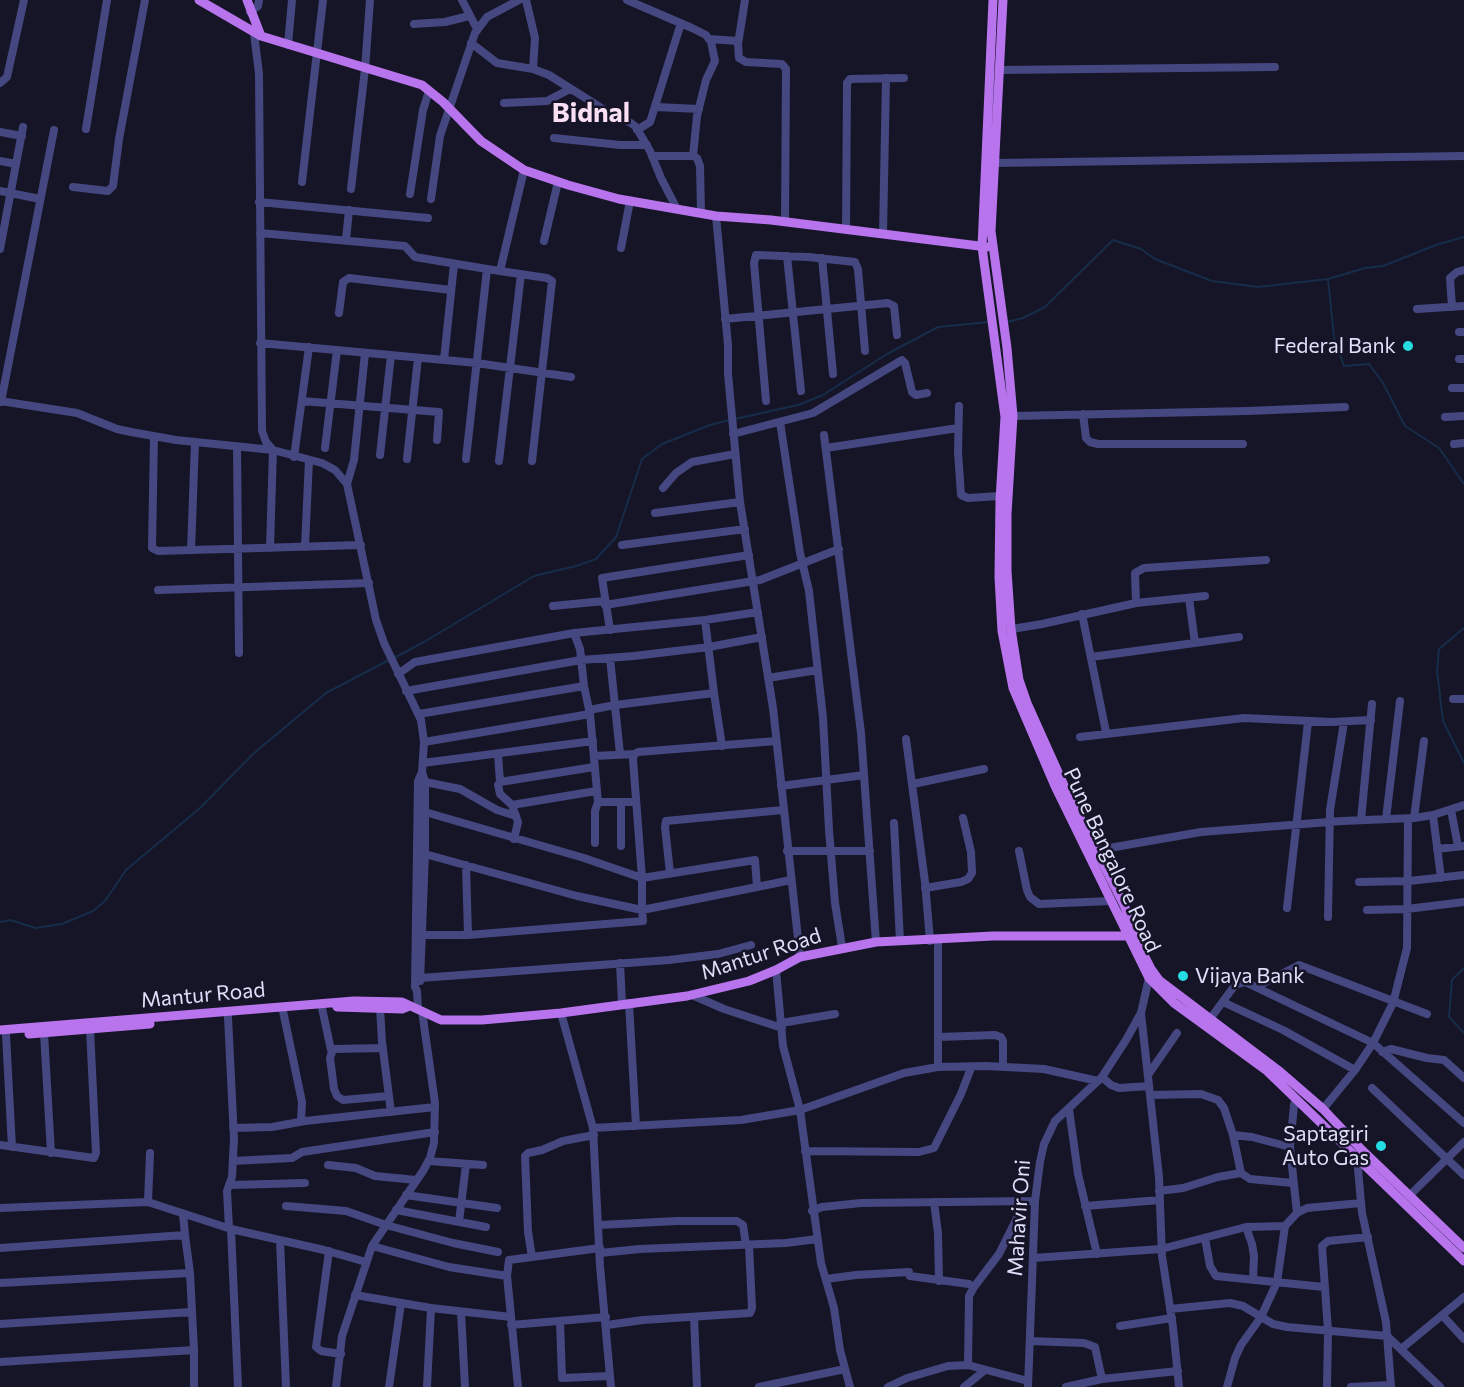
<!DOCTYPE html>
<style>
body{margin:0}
canvas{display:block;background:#161427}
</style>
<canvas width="1464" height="1387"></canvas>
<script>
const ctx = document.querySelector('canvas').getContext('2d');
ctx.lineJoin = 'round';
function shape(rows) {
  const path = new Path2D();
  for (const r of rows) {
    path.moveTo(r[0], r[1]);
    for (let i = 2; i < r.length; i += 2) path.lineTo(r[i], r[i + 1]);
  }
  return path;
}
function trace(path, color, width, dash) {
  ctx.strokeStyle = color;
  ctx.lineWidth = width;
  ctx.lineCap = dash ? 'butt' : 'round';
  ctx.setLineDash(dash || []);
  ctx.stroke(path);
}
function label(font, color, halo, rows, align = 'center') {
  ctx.font = font + ' Commissioner,sans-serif';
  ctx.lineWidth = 5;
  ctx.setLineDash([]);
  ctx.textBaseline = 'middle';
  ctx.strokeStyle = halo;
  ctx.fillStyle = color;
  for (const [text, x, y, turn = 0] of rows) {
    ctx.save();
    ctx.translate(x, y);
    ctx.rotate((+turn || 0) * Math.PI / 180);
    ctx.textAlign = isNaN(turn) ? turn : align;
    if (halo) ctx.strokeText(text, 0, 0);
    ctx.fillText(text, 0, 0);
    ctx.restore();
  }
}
const stream = shape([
 [1464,237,1436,245,1383,266,1365,268,1328,279,1334,337,1344,366,1369,364,1383,383,1405,426,1439,448,1464,484],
 [1007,322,1023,318,1045,307,1113,240,1141,249,1155,259,1212,281,1258,287,1328,279],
 [735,419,798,405,823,395,887,354,938,327,989,322],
 [1464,628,1439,649,1437,671,1443,721,1464,763],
 [394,658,424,642,534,576,576,566,596,559,616,537,642,459,662,444,710,425,730,420],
 [0,922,10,920,36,928,62,924,93,911,105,901,126,870,200,808,253,754,326,693,389,660],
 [1464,968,1452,980,1449,1017,1464,1033]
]);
const minor = shape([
 [462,0,477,29],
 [526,0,535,38,533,69],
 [627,0,692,28,706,35,711,42,715,61,706,80,697,116,693,156],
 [745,0,738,44,739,58,746,62,782,64,786,69,785,222],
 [250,12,258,6,259,0],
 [414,24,445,22,469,16],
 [254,33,259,74,262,431,266,442,273,450,322,463,335,470,347,484,376,620,384,643,421,720,424,742,422,772,418,781,415,987,417,991,418,1009],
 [709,39,738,41],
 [471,43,497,63,533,69,549,75,606,111,631,123,636,127,650,151,661,178,677,209],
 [288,45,292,0],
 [999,70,1275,67],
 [0,83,7,77,24,0],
 [504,103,547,101,570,89],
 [656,107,699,109],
 [86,129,107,0],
 [637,130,650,122,651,119,681,23],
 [0,132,22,136],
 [554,138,620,145,647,145],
 [652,156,693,156,697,158,700,166,701,213],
 [0,161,16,164],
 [994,163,1464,156],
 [302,182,323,0],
 [73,187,108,191,113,186,119,139,145,0],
 [351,189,365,69,370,0],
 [0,191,40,199],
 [410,194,423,110,429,91],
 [431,199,440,136,475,33,487,17,519,0],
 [259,202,428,218],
 [716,216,728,345,728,374,740,502,773,708,800,957],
 [846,230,847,83,850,79,904,78],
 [260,233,405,246,415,257,487,269],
 [883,234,886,78],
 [346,240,349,210],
 [544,241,558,182],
 [621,248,630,201],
 [0,249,23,127],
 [787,256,801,391],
 [822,258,833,374],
 [500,271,547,278,552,281,532,461],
 [1452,307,1450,278,1457,272,1464,270],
 [1417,309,1464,306],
 [339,313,343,282,349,278,451,290],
 [725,319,888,303,894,306,897,335],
 [1459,332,1464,332],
 [260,343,477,363,571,377],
 [1459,359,1464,359],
 [444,360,454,264],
 [1452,388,1464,388],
 [0,401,77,413,117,429,131,432,176,440,273,450,270,548],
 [302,401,439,412,437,440],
 [766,401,754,263,756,255,808,257,855,262,858,269,865,351],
 [1,402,54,130],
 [959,406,958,452,961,495,968,498,1000,496],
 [1083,414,1086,438,1090,442,1098,444,1243,444],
 [1013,416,1248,411,1345,407],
 [1445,417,1464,416],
 [780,422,800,553,809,591,823,718,829,830,835,903,842,947],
 [733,434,813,413,902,360,905,363,912,392,916,395,927,393],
 [824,435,861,733,876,942],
 [154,436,152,548,158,551,361,545],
 [1454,444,1464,443],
 [237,447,239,653],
 [325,448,337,350],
 [826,448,958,428],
 [380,455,391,355],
 [294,457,309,347],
 [407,459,418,358],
 [466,459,487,269,500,271,524,170],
 [499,461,521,274],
 [347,484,354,460,365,353],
 [663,488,676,473,692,462,735,454],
 [655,513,740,502],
 [622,545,745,529],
 [305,547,309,460],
 [191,550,195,442],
 [158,590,369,583],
 [1189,598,1195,643],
 [1136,603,1135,573,1144,568,1266,560],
 [605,605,760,580,839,549],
 [553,606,604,601],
 [1082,614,1106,732],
 [705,620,714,693],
 [610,630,602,578,749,555],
 [1006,630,1042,624,1136,603,1205,596],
 [574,633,580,649,584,686,590,714,598,802,636,802],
 [1091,657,1239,637],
 [610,658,620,754],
 [398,674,415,662,574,633,705,620,758,612],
 [768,678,817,670],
 [406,691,581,660,634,656,709,647,762,637],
 [1453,699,1464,699],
 [589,710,615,705,714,693,722,746],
 [419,714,584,686],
 [1080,737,1244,718,1332,722,1371,720],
 [906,739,925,882,930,941],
 [424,742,590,714],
 [498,754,500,782],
 [594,756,635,754],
 [423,763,593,741],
 [594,767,500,782,498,785,500,794,512,805,596,791],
 [425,782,460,789,497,810,516,816],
 [913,784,984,769],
 [781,786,864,775],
 [512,805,518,822,514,839],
 [1451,810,1458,846],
 [425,812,584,858,642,878,755,860,757,887,642,910,642,878,633,759,634,754,638,752,776,741],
 [1433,815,1441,878],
 [1414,818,1424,741],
 [1386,819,1400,701],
 [1361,820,1372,704],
 [894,823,900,941],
 [595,843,595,811,598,802],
 [621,846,621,802],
 [1437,849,1464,846],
 [787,851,870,851],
 [1019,851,1027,890,1030,897,1039,904,1111,901],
 [1092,851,1201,832,1342,821,1414,818,1433,815,1464,805],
 [466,865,468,935],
 [670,873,665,827,666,821,783,810],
 [1359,882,1409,881,1464,875],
 [757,887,791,880],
 [925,888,961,882,968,879,972,873,971,852,963,818],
 [1287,908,1308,722],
 [1367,910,1407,909,1464,902],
 [1328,917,1330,810,1344,722],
 [423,935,468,935,643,921,642,910,577,896,425,854],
 [620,963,622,1004],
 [776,970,783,1046,800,1110,821,1263,834,1308,840,1350,850,1387],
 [420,978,669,960,718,954,751,945],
 [420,981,425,854,425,782,422,772],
 [1256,987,1299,965,1427,1014],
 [692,995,724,1009,782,1028],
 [1223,1002,1283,1030,1355,1070],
 [629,1003,636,1126],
 [322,1008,331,1050],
 [380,1008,382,1042,391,1112],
 [283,1011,302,1102,301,1121],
 [561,1013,593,1128,600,1266,611,1387],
 [1141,1013,1159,1177,1162,1256,1173,1327,1179,1387],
 [228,1017,234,1139,232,1177,227,1191,229,1228],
 [1210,1019,1235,985,1245,982,1373,1043,1464,1123],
 [781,1023,835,1014],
 [44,1033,51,1153],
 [6,1035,12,1147],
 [939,1037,995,1035,1001,1037,1003,1041,1003,1067],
 [383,1048,333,1049,330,1058,334,1089,337,1096,343,1100,389,1096],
 [1382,1052,1391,1049,1427,1058,1444,1060,1464,1078],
 [938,1067,938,940],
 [1148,1075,1177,1033],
 [1102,1077,1111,1085,1119,1088,1149,1086],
 [1372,1088,1464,1175],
 [1150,1095,1201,1094,1218,1100,1224,1108,1233,1135,1241,1173,1250,1179,1293,1183],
 [1296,1099,1294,1105,1290,1147,1297,1213],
 [1069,1109,1078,1174,1097,1254],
 [1323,1109,1355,1070,1373,1043,1393,1003,1407,948,1408,819],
 [233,1128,272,1127,305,1121,435,1107],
 [593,1128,741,1120,800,1110,904,1073,938,1067,986,1066,1044,1069,1098,1081],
 [1233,1135,1252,1137,1290,1147],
 [0,1145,94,1158,96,1153,90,1029],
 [805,1151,919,1152,934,1148,961,1094,971,1068],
 [150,1153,148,1202,231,1229,324,1250,366,1262],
 [1357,1158,1362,1213,1386,1322,1391,1387],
 [233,1161,292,1158,302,1152,435,1132],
 [429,1161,483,1165],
 [328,1165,356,1168,375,1176,416,1180],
 [229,1185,305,1183],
 [1159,1191,1183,1188,1218,1177,1241,1173],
 [406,1195,497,1208],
 [1409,1196,1464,1142],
 [934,1202,938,1233,939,1281],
 [286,1206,346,1211,386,1225,453,1243,498,1252],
 [1085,1206,1160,1200],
 [0,1208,148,1202],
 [396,1210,486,1227],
 [812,1211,822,1207,861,1203,1035,1201],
 [459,1222,466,1164],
 [599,1225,677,1221,737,1221,743,1225,746,1245],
 [1246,1227,1252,1244,1254,1256,1253,1280],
 [231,1229,238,1387],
 [1205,1238,1210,1266,1216,1276,1324,1287],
 [280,1240,286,1387],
 [372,1246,449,1267,507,1276],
 [0,1248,185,1235,183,1214],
 [329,1251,316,1347,321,1351,341,1354],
 [600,1253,640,1249,786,1243,817,1239],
 [532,1257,528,1232,525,1156,528,1153,542,1150,563,1141,594,1135],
 [1033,1258,1161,1249,1246,1227,1285,1226],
 [910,1276,969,1284],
 [826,1279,856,1275,909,1272],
 [0,1283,190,1273],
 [355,1295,431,1308,511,1317],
 [1170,1309,1230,1303,1243,1306,1273,1324,1287,1327,1387,1336,1440,1387],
 [461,1312,465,1387],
 [1442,1315,1464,1339],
 [694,1317,697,1387],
 [560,1321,562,1378,610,1376],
 [0,1324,192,1312],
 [511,1325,606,1317],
 [607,1325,643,1320,750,1313,752,1308,749,1245],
 [1120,1326,1172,1318],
 [1030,1341,1084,1343,1095,1347,1102,1379],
 [1401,1349,1464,1297],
 [194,1350,194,1387],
 [0,1362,194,1350,190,1273,185,1235],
 [968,1365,969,1296,974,1287,999,1254,1017,1218,1023,1201],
 [336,1387,342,1336,372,1246,423,1171,430,1158,434,1143,435,1103,422,1011],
 [389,1387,401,1303],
 [427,1387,431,1308],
 [518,1387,507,1276,509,1260,600,1248],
 [759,1387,845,1369],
 [888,1387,907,1378,948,1366,968,1365,1028,1381],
 [964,1387,985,1370],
 [1028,1387,1035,1201,1040,1162,1044,1144,1055,1121,1102,1077,1126,1040,1141,1013,1149,978],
 [1066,1387,1102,1379,1178,1371],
 [1227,1387,1235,1358,1241,1345,1261,1317,1277,1282,1285,1226,1297,1213,1307,1208,1361,1203],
 [1327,1387,1328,1331,1322,1246,1328,1241,1368,1237],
 [1351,1387,1391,1385]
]);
const major = shape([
 [199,0,261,36,422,85,443,102,481,141,524,170,568,185,619,199,716,216,771,220,987,247],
 [247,0,261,36],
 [993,0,982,247,1005,417,1000,500,999,577,1002,631,1013,688,1055,786,1149,978,1174,1003,1266,1070,1464,1261],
 [1003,0,991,231,1007,348,1013,416,1007,514,1007,571,1011,629,1019,680,1027,703,1067,792,1124,905,1142,951,1151,969,1159,980,1278,1070,1323,1109,1362,1150,1464,1248],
 [337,1007,402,1009,409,1006],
 [0,1030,354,1001,402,1002,441,1020,482,1020,561,1013,687,996,749,981,776,970,800,957,876,942,993,936,1128,936],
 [29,1034,150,1024]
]);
const markers = [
 [1408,346,6,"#23dde2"],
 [1183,976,6,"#23dde2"],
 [1381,1146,6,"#23dde2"]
];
const poiNames = [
 ["Federal Bank",1396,346],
 ["Vijaya Bank",1195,976,"left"],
 ["Saptagiri",1369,1134],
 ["Auto Gas",1369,1158]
];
const streetNames = [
 ["Pune Bangalore Road",1112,860,65],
 ["Mantur Road",761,954,-18],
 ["Mantur Road",203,995,-5],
 ["Mahavir Oni",1019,1218,-86]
];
const districtNames = [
 ["Bidnal",591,113]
];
trace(stream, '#162d49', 2);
trace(minor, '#454780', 8);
trace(major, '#b774ec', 9);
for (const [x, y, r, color] of markers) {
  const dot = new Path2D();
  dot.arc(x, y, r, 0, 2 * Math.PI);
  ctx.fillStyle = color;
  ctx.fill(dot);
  trace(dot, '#161427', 2);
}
label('21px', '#e0dffb', '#161427', poiNames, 'right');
label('21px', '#e0dffb', '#161427', streetNames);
label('bold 27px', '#fbe0f3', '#161427', districtNames);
</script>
